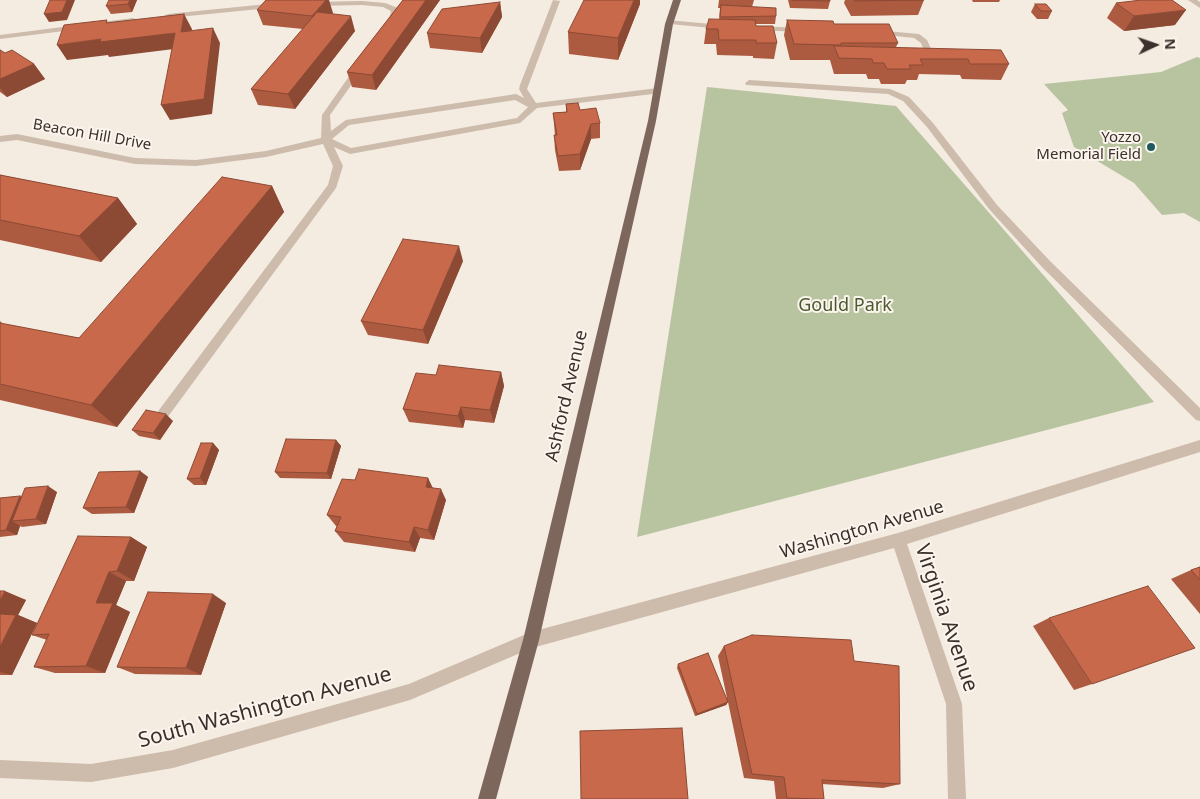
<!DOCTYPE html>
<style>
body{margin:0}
#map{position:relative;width:1200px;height:799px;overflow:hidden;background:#f4ebe1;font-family:"Noto Sans",sans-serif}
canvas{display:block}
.north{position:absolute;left:1130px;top:20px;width:50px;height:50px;-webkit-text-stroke:4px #fbf5ee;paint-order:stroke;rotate:87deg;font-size:14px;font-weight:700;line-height:20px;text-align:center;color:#3b302b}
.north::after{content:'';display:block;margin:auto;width:18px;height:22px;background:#3b302b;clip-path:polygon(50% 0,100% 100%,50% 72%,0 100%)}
</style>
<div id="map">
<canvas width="1200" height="799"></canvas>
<div class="north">N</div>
</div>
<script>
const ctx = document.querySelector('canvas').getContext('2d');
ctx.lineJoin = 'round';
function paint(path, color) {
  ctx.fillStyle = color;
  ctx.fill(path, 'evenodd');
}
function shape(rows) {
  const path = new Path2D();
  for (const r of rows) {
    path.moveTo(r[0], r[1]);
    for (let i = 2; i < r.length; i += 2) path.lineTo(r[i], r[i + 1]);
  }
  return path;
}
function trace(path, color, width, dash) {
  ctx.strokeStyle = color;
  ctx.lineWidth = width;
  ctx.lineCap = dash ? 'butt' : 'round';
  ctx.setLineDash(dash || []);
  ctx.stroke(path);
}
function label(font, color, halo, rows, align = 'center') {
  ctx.font = font + ' "Noto Sans",sans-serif';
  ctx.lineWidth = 4;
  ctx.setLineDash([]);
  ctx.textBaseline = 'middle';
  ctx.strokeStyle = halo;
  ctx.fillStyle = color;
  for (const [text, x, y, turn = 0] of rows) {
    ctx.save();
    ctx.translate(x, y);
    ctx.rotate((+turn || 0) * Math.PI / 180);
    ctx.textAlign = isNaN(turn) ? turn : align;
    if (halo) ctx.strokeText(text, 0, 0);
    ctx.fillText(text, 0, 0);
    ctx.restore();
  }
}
const green = shape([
 [1197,57,1200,58,1200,222,1184,213,1162,215,1134,183,1074,147,1062,113,1068,110,1044,84,1161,72],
 [707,87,896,106,1154,402,637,537]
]);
const minor = shape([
 [553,0,560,1,527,89,536,103,658,88,661,89,661,93,537,108,520,123,350,154,334,147,343,166,336,188,167,418,163,419,159,418,157,414,159,410,328,185,333,166,323,144,266,157,196,166,135,164,17,140,0,142,0,136,17,134,135,158,196,160,266,151,321,138,322,115,357,65,360,65,364,67,330,115,331,131,346,120,516,94,524,98,519,89,520,85,553,0],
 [515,100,528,107,517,118,351,148,332,139,349,125,515,100],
 [1188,0,1197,0,1200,2,1200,8,1188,0],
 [362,1,385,3,398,8,398,20,394,26,388,26,391,11,383,7,362,5,315,6,311,4,315,2,362,1],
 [277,3,280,3,280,7,168,18,164,16,168,14,277,3],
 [133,18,137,20,136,22,0,39,0,35,133,18],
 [667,20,722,25,726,27,722,29,670,24,667,24,667,20],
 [754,26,802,28,806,30,802,32,757,30,753,28,754,26],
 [874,30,919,34,927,40,932,51,925,53,921,43,914,38,877,34,874,34,874,30],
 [749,80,890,89,909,97,933,123,997,205,1050,261,1200,408,1200,421,1196,420,1042,267,989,209,927,127,903,101,888,94,746,85,745,83,749,80],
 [1200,440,1200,452,907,544,962,704,966,799,948,799,946,704,894,548,532,648,410,700,173,768,91,782,0,778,0,760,91,764,173,750,409,684,531,632,898,533,1200,440]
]);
const major = shape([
 [673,0,681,0,673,24,656,121,539,640,496,799,478,799,523,640,648,121,665,24,673,0]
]);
const wall = shape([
 [137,0,132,12,111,14,106,6],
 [403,0,440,0,376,90,352,87,347,72],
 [719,0,754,0,752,7,776,16,775,24,755,24,756,26,777,43,774,59,753,58,753,56,717,55,716,44,704,44,706,29,719,20,720,8,718,8],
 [788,0,830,0,830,1,828,9,790,8],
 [845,0,924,0,918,15,851,16,844,3],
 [972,0,1000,0,999,2,973,2],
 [500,2,502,17,482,53,430,48,427,33],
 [1116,3,1175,25,1124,31,1107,18],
 [640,4,618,60,569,54,568,32],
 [1035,4,1052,11,1048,19,1037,19,1031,12],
 [257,10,333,13,332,14,355,31,295,109,258,105,251,89,303,29,263,25],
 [787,20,834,24,898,43,896,47,1009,64,1001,80,962,79,960,75,919,74,917,80,907,80,905,84,881,84,879,79,868,79,866,74,834,74,830,60,790,60,784,35],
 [0,50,5,53,34,64,45,79,7,97,0,92],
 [566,104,580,110,600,123,600,138,591,139,580,170,559,171,555,150,554,135,555,135,553,113,566,112],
 [0,175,118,198,137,224,101,262,0,240],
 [272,186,284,212,117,427,0,400,0,321,3,324,79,338],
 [463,261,428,344,368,335,361,321],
 [501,372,504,386,494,423,465,420,463,428,409,422,403,409,436,375],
 [173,421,160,440,139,436,132,430],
 [336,440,341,446,331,479,280,478,275,472],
 [213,443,219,450,206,485,194,485,187,479],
 [140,471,148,477,134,513,92,514,83,508],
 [428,478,433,488,446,500,434,540,420,538,415,552,344,542,335,531,337,526,336,526,327,515,355,480],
 [57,492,46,524,22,527,20,526,17,535,0,537,0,498,22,497],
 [131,537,147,547,134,581,126,581,116,605,130,612,105,673,55,673,34,667,47,640,32,635],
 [1200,567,1200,614,1171,579,1191,570],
 [0,591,26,600,18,615,37,623,12,675,0,675],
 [226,603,201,675,135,674,117,667],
 [1049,618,1092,684,1074,690,1033,626],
 [724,646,854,661,900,784,883,788,822,784,824,799,776,799,774,781,744,778,728,702,726,705,695,716,677,668,678,664,727,698,718,656]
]);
const shadedWall = shape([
 [67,0,75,0,67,20,49,22,44,14],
 [130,0,137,0,132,12,128,4],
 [326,0,329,0,333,13,318,31,312,16],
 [426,0,440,0,376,90,372,75],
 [634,0,640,0,640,4,618,60,618,38],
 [500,2,502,17,482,53,480,38],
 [1186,10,1175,25,1124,31,1134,16],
 [184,14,192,29,189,47,181,32],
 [351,16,355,31,295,109,288,94],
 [213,28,220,43,212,114,170,120,161,105],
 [175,33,182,48,109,57,108,55,67,60,57,45,101,39],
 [34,64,45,79,7,97,0,88,0,79],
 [591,124,591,139,580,170,580,154],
 [272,186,284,212,117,427,91,405],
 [118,198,137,224,101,262,79,236],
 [459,246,463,261,428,344,423,330],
 [501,372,504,386,494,423,490,410],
 [461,407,465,420,463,428,458,416],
 [166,414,173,421,160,440,153,433],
 [336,440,341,446,331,479,327,473],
 [213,443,219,450,206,485,200,478],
 [140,471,148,477,134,513,126,507],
 [428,478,433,490,426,487],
 [48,486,57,492,46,524,36,519],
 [441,489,446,500,434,540,428,530],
 [20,496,30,501,12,521,20,526,17,535,6,530],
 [414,527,420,538,415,552,409,542],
 [131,537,147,547,134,581,117,571],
 [109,572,126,581,116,605,130,612,105,673,86,666,96,603],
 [5,591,26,600,18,615,37,623,12,675,0,672,0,601],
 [213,594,226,603,201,675,186,668],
 [728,702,726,705,695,716,697,714]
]);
const building = shape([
 [50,0,67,0,62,12,44,14,50,0],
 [109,0,130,0,128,4,106,6,109,0],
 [266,0,326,0,312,16,257,10,266,0],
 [403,0,426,0,372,75,347,72,403,0],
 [584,0,634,0,618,38,568,32,584,0],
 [792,0,830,0,830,1,792,0],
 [854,0,924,0,855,1,854,0],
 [1141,0,1172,0,1186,10,1134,16,1116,3,1141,0],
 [500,2,480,38,427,33,442,9,500,2],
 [1035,4,1046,4,1052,11,1041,11,1035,4],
 [721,5,776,8,776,16,720,17,721,5],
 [317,12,351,16,288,94,251,89,317,12],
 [184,14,181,32,213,28,204,99,161,105,175,33,100,42,101,39,57,45,64,25,107,20,106,23,184,14],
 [709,19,755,20,756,26,773,26,777,43,756,43,756,40,719,40,718,29,706,29,709,19],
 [787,20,833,21,834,24,889,24,898,43,841,43,841,45,794,44,787,20],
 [834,46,1001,50,1009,64,970,64,968,59,920,59,923,65,909,65,911,69,887,69,884,63,873,63,872,59,839,58,834,46],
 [0,50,5,53,12,50,34,64,0,79,0,50],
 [578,103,580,110,596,108,600,123,591,124,580,154,558,156,554,135,557,135,553,113,567,112,566,104,578,103],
 [0,175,118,198,79,236,0,220,0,175],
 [222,177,272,186,91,405,0,384,0,323,79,338,222,177],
 [403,239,459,246,423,330,361,321,403,239],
 [439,365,501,372,490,410,461,407,458,416,403,409,416,373,436,375,439,365],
 [146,410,166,414,153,433,132,430,146,410],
 [286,439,336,440,327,473,275,472,286,439],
 [201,443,213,443,200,478,187,479,201,443],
 [359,469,428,478,426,487,441,489,428,530,414,527,409,542,335,531,341,517,327,515,342,479,355,480,359,469],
 [140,471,126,507,83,508,99,472,140,471],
 [48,486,36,519,12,521,25,488,48,486],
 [20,496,6,530,0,531,0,498,20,496],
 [78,536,131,537,117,571,109,572,96,603,113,603,86,666,34,667,49,634,32,635,78,536],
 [1200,567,1200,580,1191,570,1200,567],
 [1148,586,1195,648,1092,684,1049,618,1148,586],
 [0,591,5,591,0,601,0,591],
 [148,592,213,594,186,668,117,667,148,592],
 [0,614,16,615,0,647,0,614],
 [752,635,851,640,854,661,899,666,900,784,822,780,824,799,787,798,784,777,752,774,724,646,752,635],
 [708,653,728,702,697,714,678,664,708,653],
 [682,728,688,799,581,799,580,731,682,728]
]);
const markers = [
 [1151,147,5,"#1f5a5e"]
];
const farStreetnames = [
 ["Beacon Hill Drive",92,135,10]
];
const farPoinames = [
 ["Yozzo",1141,138],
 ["Memorial Field",1141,155]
];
const parkNames = [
 ["Gould Park",845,306]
];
const streetNames = [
 ["Ashford Avenue",567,396,-77],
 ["Washington Avenue",862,530,-16]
];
const nearStreetnames = [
 ["Virginia Avenue",946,618,71],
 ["South Washington Avenue",265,708,-15]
];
paint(green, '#b8c4a0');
paint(minor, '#cdbbac');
paint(major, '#7d675c');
paint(wall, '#ac5a40');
paint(shadedWall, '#8c4a34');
paint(building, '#c8694b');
trace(building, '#8c4a34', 1);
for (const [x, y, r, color] of markers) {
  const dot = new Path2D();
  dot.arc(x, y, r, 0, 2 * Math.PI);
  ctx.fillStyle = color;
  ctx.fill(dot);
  trace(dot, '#fbf5ee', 2);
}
label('15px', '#3b302b', '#fbf5ee', farStreetnames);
label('15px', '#3b302b', '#fbf5ee', farPoinames, 'right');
label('18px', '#4a5a2e', '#fbf5ee', parkNames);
label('18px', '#3b302b', '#fbf5ee', streetNames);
label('21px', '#3b302b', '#fbf5ee', nearStreetnames);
</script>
